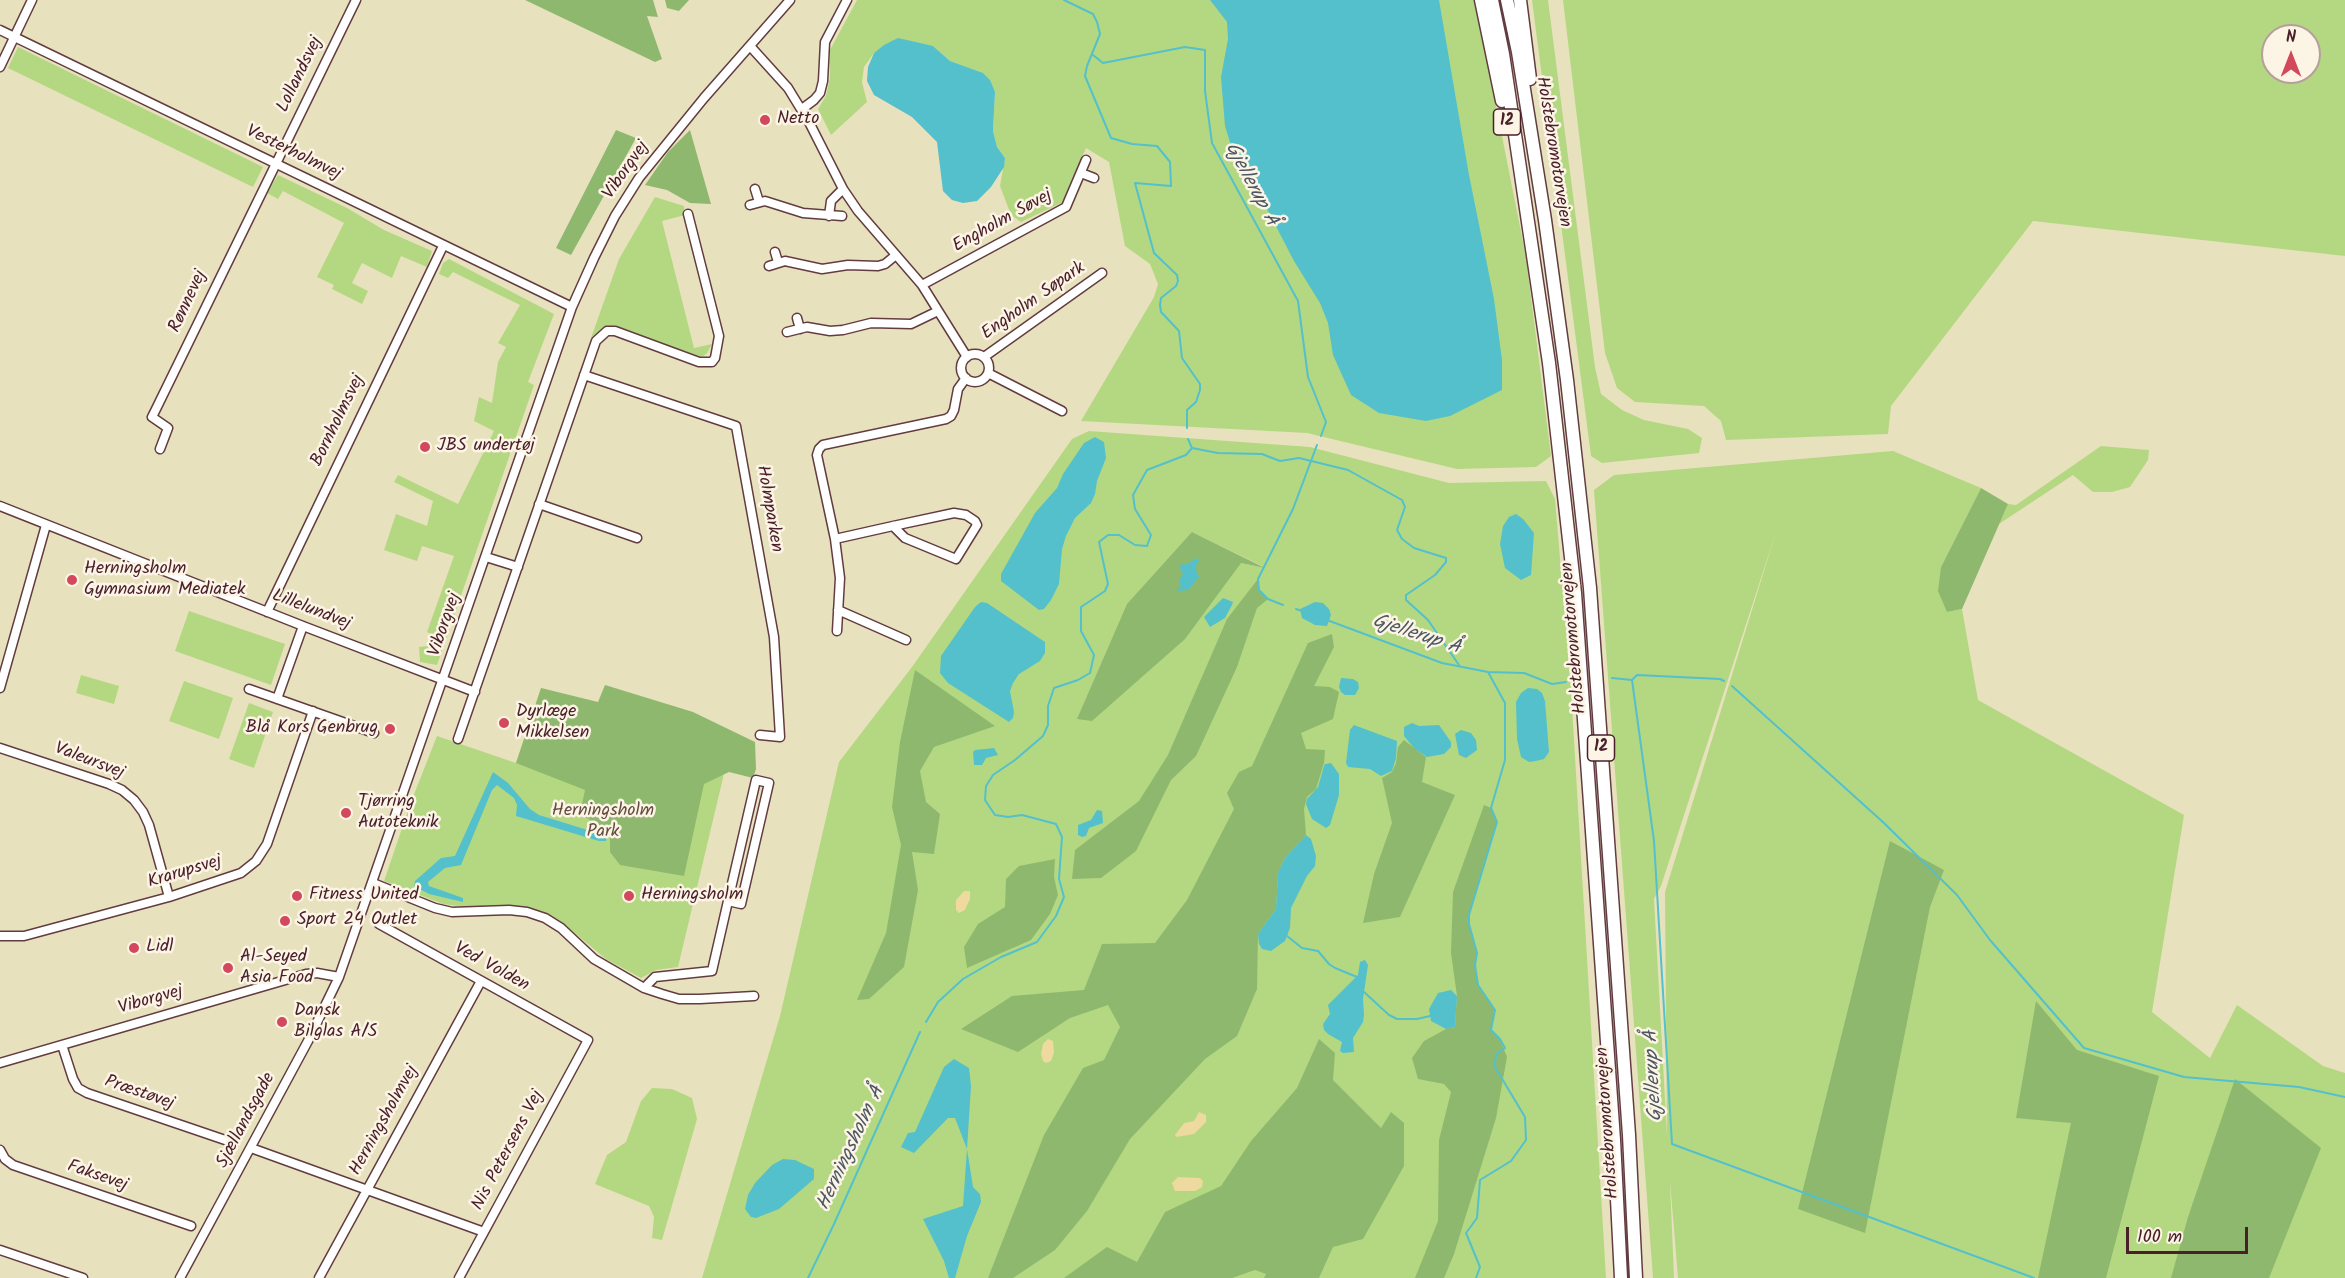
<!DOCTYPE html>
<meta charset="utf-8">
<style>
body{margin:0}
#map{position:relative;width:2345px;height:1278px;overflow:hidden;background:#e8e1bd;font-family:Kalam,sans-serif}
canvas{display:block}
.north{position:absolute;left:2261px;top:24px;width:60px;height:60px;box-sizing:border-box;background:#fcf5e5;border:2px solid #b59f9b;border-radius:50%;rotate:0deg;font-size:16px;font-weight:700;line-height:24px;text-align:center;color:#4a1f2b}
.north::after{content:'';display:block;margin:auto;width:21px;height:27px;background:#d1495b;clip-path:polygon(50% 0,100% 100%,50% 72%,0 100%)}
.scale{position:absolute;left:2126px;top:1227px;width:122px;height:27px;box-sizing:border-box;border:3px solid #4a1f2b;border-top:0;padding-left:8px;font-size:18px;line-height:21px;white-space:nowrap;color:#4a1f2b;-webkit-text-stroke:4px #fcf5e5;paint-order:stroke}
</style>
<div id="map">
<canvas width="2345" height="1278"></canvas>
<div class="north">N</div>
<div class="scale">100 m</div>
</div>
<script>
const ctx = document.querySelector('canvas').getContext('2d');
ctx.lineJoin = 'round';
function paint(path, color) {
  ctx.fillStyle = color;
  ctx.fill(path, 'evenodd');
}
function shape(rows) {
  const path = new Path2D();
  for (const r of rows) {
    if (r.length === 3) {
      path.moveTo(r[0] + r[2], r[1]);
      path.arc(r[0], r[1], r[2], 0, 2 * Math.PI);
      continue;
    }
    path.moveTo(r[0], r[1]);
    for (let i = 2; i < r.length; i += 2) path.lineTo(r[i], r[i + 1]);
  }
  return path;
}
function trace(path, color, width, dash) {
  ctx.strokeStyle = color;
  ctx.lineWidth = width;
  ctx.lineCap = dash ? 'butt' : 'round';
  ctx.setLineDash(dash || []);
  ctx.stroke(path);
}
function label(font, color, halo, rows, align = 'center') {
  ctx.font = font + ' Kalam,sans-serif';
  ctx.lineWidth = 5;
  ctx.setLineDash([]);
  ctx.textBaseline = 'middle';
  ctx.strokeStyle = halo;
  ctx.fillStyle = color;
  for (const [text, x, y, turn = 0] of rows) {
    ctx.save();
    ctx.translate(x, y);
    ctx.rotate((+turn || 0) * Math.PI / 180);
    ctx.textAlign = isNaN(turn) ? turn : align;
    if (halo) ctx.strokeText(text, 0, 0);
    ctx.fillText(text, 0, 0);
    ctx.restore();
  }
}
const green = shape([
 [857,0,1475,0,1526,257,1551,456,1536,467,1457,469,1307,433,1081,421,1154,297,1158,284,1150,264,1125,246,1109,162,1086,148,1063,202,1021,222,1011,215,1000,186,1005,158,997,147,993,131,995,92,982,73,950,61,933,46,874,53,864,67,862,82,867,102,831,135,818,109,826,96,830,78,830,50],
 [1532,0,1548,0,1595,367,1601,394,1622,410,1644,420,1688,429,1702,438,1699,453,1602,463,1591,456],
 [1563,0,2345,0,2345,256,2033,221,1891,406,1888,434,1726,440,1721,421,1704,406,1635,402,1617,388,1605,353],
 [2273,36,2309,36,2309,72,2273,72],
 [18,47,263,167,253,187,8,68],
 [278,175,347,208,384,230,432,251,427,267,401,256,392,278,362,263,352,283,368,291,362,304,332,289,334,285,317,277,344,223,283,191,278,199,267,193],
 [655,197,684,206,685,215,662,221,694,348,712,344,707,353,702,357,618,328,603,328,591,338,619,259],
 [449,259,554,314,528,382,534,385,437,665,420,662,419,647,428,646,431,634,427,632,454,556,422,546,417,561,384,550,396,514,427,526,433,501,394,482,398,475,458,504,494,431,474,421,479,397,492,403,498,362,506,347,498,343,520,305,453,272,448,278,439,274,443,263],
 [1089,431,1310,447,1449,483,1546,481,1555,499,1571,689,1606,1278,702,1278,780,1016,839,762,912,667,1072,439],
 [1192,532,1262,566,1262,567,1241,563],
 [2101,446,2149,450,2148,460,2130,487,2112,492,2093,492,2073,475,1999,524,2008,504,2016,505],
 [1893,451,1981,488,1941,567,1947,612,1962,609,1978,700,2184,815,2152,1012,2210,1058,2237,1005,2323,1066,2345,1073,2345,1278,1678,1278,1670,1181,1674,1278,1653,1278,1594,490,1614,475],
 [1776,532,1665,892,1667,1136,1654,899,1661,886],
 [189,611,285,644,271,685,175,651],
 [81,675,119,686,114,704,76,693],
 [184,681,233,698,219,739,169,721],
 [541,688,727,742,723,778,678,967,656,970,641,978,606,959,559,920,541,911,506,905,465,907,443,904,384,881,411,802,437,736,516,763],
 [249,703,273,712,254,768,229,759],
 [652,1088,672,1089,692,1098,697,1119,662,1240,652,1238,654,1217,649,1206,595,1184,607,1155,626,1142,641,1101]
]);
const forest = shape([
 [525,0,653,0,658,17,647,16,662,59,655,62],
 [665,0,689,0,679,11,667,8],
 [616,130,636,138,571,255,556,248],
 [690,130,711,204,690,203,667,190,645,185,668,152],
 [1981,488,2008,504,1962,609,1947,612,1938,591,1941,567],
 [1192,532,1265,568,1241,563,1185,639,1092,721,1077,719,1127,604],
 [1258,579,1259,590,1268,599,1257,608,1237,667,1196,756,1171,780,1136,851,1101,878,1072,879,1075,850,1139,801,1168,755,1227,619],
 [1332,634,1334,647,1314,686,1330,687,1339,692,1333,719,1301,733,1306,749,1325,750,1324,763,1316,789,1307,797,1304,809,1306,835,1285,858,1278,873,1276,909,1258,934,1257,989,1237,1036,1205,1059,1130,1139,1087,1211,1055,1250,1013,1278,988,1278,1044,1135,1083,1068,1104,1060,1120,1027,1108,1005,1070,1018,1018,1052,961,1029,1012,996,1084,990,1102,944,1155,943,1187,900,1234,809,1227,793,1239,772,1252,766,1308,643],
 [915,670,995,726,934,747,920,771,926,802,940,814,934,854,912,852,918,890,904,967,869,999,857,1000,886,933,901,845,892,807,900,742],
 [605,685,693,712,755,742,756,769,753,778,729,772,704,784,684,876,620,865,610,852,610,835,607,830,580,814,585,790,516,763,541,688,598,702],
 [1404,740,1426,757,1422,782,1455,795,1400,917,1363,923,1374,874,1392,823,1382,778,1392,772,1396,763,1398,747],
 [1484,805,1491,808,1497,822,1469,915,1469,924,1477,953,1475,965,1478,984,1495,1010,1491,1029,1500,1039,1507,1057,1496,1118,1454,1254,1444,1278,1415,1278,1438,1221,1439,1140,1451,1092,1444,1084,1418,1079,1412,1058,1424,1041,1446,1029,1455,1027,1457,996,1451,953,1453,892],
 [1890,841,1944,870,1930,907,1865,1233,1798,1209],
 [1055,859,1054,877,1058,895,1050,914,1031,940,967,968,964,947,978,924,1005,907,1006,879,1019,866],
 [2036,1001,2077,1050,2159,1076,2106,1278,2038,1278,2071,1123,2016,1118],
 [1319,1039,1335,1053,1333,1080,1381,1128,1391,1112,1404,1123,1404,1166,1363,1239,1333,1247,1319,1278,1264,1278,1266,1274,1255,1270,1232,1278,1064,1278,1107,1247,1137,1262,1165,1212,1221,1186,1251,1141,1297,1088],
 [2235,1079,2321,1148,2269,1278,2171,1278,2188,1217]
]);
const sand = shape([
 [964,891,970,891,970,899,965,910,959,913,956,910,956,900],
 [1048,1039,1053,1041,1054,1053,1051,1061,1046,1063,1043,1061,1041,1054,1043,1044],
 [1199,1112,1206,1115,1206,1122,1194,1134,1176,1137,1175,1135,1184,1123,1194,1121],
 [1178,1177,1200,1178,1203,1181,1202,1187,1195,1191,1175,1191,1172,1183]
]);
const water = shape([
 [1210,0,1439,0,1469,175,1494,299,1502,360,1502,390,1450,416,1426,421,1379,413,1351,395,1333,355,1328,323,1320,303,1294,261,1253,182,1233,152,1225,126,1221,77,1228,39,1227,22],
 [898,38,933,46,950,61,983,73,990,80,995,92,993,131,997,147,1005,158,1004,167,991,187,977,201,963,203,952,200,943,191,937,142,912,117,874,95,867,81,868,67,874,53,884,45],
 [1095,437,1104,442,1106,458,1097,481,1095,494,1091,503,1075,518,1066,536,1062,549,1059,584,1051,600,1044,609,1039,610,1001,581,1001,574,1035,513,1057,488,1063,474,1084,443],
 [1516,514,1523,519,1534,533,1531,575,1521,580,1505,568,1500,544,1503,526,1509,517],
 [1197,558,1199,560,1195,568,1199,577,1188,590,1177,591,1181,585,1179,580,1183,575,1179,565,1187,564],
 [1223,598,1233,602,1232,605,1225,618,1210,627,1204,617],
 [981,602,987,603,1045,642,1045,653,1040,661,1019,674,1013,683,1010,691,1014,712,1013,718,1009,722,948,683,940,673,941,656,975,607],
 [1315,602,1323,603,1329,609,1331,615,1327,626,1315,625,1302,618,1300,609],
 [1341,678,1353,679,1358,682,1359,688,1355,695,1345,695,1341,692,1339,687],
 [1528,688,1537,689,1542,693,1545,701,1549,752,1544,759,1536,761,1529,762,1521,757,1517,739,1516,702,1521,693],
 [1412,723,1419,726,1439,725,1451,742,1451,747,1444,754,1427,757,1414,748,1404,736,1404,727],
 [1354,725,1397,741,1396,758,1392,771,1381,776,1370,769,1348,767,1346,763,1350,730],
 [1461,730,1471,733,1476,740,1477,750,1466,758,1459,755,1455,734],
 [994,748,998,755,986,758,982,765,974,765,973,752,975,750],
 [1331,763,1339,774,1339,795,1330,825,1326,828,1312,819,1306,804,1307,799,1318,787,1324,766,1325,764],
 [493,772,508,783,530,809,539,815,607,836,606,841,599,841,516,816,517,805,514,798,497,785,492,790,461,865,445,868,428,882,429,886,463,898,463,902,429,894,414,886,415,881,441,858,455,856],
 [1097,810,1102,811,1103,823,1089,828,1086,836,1082,837,1078,835,1078,825,1091,820],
 [1306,835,1311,839,1316,856,1315,866,1307,876,1291,908,1290,928,1285,941,1271,951,1262,949,1259,944,1258,934,1276,909,1278,873,1285,858],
 [1365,960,1368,965,1363,999,1364,1015,1363,1022,1353,1038,1354,1052,1343,1053,1340,1051,1342,1042,1328,1034,1324,1030,1323,1024,1330,1014,1328,1005,1358,975,1360,962],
 [1451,990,1457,996,1455,1027,1446,1029,1431,1021,1429,1009,1438,993],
 [954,1059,969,1068,971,1086,967,1149,973,1187,980,1194,981,1202,967,1236,955,1278,949,1278,944,1261,923,1219,963,1206,967,1149,955,1118,948,1118,914,1153,901,1147,908,1133,915,1132,944,1067],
 [783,1159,795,1160,814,1169,814,1179,779,1209,756,1218,751,1217,745,1209,748,1195,755,1183,772,1165]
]);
const stream = shape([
 [1064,0,1093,14,1097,22,1100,34,1087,66,1085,76,1111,138,1132,144,1157,146,1170,162,1171,186,1135,183,1154,253,1177,275,1178,281,1176,286,1161,298,1160,305,1161,312,1179,331,1182,358,1200,384,1200,390,1196,402,1187,410,1187,428],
 [1093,55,1103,63,1185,47,1205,50,1205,91,1212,143,1298,301,1308,377,1326,422,1321,436],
 [1192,448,1218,453,1262,454,1280,461,1299,458,1348,470,1402,500,1405,507,1397,530,1402,539,1414,548,1446,558,1446,562,1435,575,1406,595,1406,600,1428,620,1459,665],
 [1283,605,1268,599,1259,590,1258,579,1293,509,1317,445],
 [1296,609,1302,611],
 [1327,620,1442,663,1488,672,1524,673,1552,684,1566,682],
 [1612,678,1632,680],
 [1632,680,1654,841,1672,1144,2034,1278],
 [1632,680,1637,675,1720,679,1724,681],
 [1732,686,1884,823,1957,895,1990,940,2084,1048,2184,1077,2299,1087,2345,1097],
 [1287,936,1302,948,1318,951,1329,964,1335,968,1357,977],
 [1364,992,1389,1015,1397,1019,1417,1019,1430,1016],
 [926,1022,938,1002,963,979,1001,957,1037,942,1056,916,1064,897,1059,879,1062,837,1056,824,1022,815,1008,817,995,815,985,800,986,786,993,775,1015,760,1043,736,1048,725,1048,706,1054,688,1078,680,1090,673,1094,655,1081,631,1081,607,1105,591,1108,584,1099,542,1108,535,1119,535,1135,545,1147,546,1151,535,1135,509,1133,495,1147,470,1186,455,1192,448,1188,439],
 [808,1278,834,1224,920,1032],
 [1476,1278,1480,1267,1466,1233,1477,1218,1480,1180,1511,1161,1526,1140,1525,1117,1495,1067,1496,1054,1505,1048,1500,1039,1491,1030,1495,1010,1478,985,1475,965,1477,953,1469,924,1469,915,1497,822,1491,808,1505,760,1505,703,1488,672]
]);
const minor = shape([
 [0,30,572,307],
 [750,46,788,88,810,124,843,189,858,211,922,285,967,357],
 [0,67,32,0],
 [802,109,814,100,820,93,823,81,825,42,847,0],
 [1081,173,1094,178],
 [755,189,759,202],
 [750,205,765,201,803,213,842,216],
 [829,216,831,201,843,189],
 [775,252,778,262],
 [769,266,785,261,822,269,848,265,878,266,885,264,896,255],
 [922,285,1066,207,1086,160],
 [797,318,800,329],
 [787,332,807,327,830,331,843,330,871,323,911,324,938,311],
 [975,368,14],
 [984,357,1102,273],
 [988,373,1062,411],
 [584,375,736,426,774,637,780,737,760,735],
 [160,449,168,428,152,417,157,407,356,0],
 [539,504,637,538],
 [0,506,303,626,475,692],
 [835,539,893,526,954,513,966,515,975,521,977,525,956,559,905,538,893,526],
 [486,557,518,567],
 [838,610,906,640],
 [267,612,443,246],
 [837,631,840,578,835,539,817,455,819,449,823,445,946,419,951,416,954,410,958,389,966,378],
 [0,688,46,525],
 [249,689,374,733],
 [277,699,303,626],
 [458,739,596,341,607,331,615,331,699,362,712,362,715,358,719,336,688,214],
 [0,748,109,784,122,790,134,800,143,812,149,825,169,897],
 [373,883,435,908,452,912,509,910,527,912,545,918,561,928,594,959,644,988,662,994,679,999,700,999,754,996],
 [379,924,588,1040,459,1278],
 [0,936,24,936,169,897,241,873,256,861,267,844,313,711],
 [644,988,655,977,712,971,728,901,756,780,769,783,741,904,728,901],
 [62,1045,73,1079,78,1088,87,1093,234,1143],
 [0,1063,306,974,317,973,339,977],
 [251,1148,484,1232],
 [0,1150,5,1159,13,1165,191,1226],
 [0,1250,83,1278],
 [180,1278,308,1041,339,977,572,307,594,258,615,216,639,178,704,98,790,0],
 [319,1278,481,981]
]);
const highway = shape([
 [1481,0,1502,101],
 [1492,0,1503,54,1549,363,1575,593,1614,1140,1621,1278],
 [1507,0,1518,52,1545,220,1567,380,1590,588,1629,1135,1636,1278],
 [1520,0,1530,79]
]);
const markers = [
 [765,120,6,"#d1495b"],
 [425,447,6,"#d1495b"],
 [72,580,6,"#d1495b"],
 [504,723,6,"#d1495b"],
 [390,729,6,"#d1495b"],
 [346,813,6,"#d1495b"],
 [297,896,6,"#d1495b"],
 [629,896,6,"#d1495b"],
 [285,921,6,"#d1495b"],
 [134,948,6,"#d1495b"],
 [228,968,6,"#d1495b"],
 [282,1022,6,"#d1495b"]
];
const shields = [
 [1507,122,27],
 [1601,748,27]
];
const shieldNames = [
 ["12",1507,122],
 ["12",1601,748]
];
const streetNames = [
 ["Lollandsvej",301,75,-64],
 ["Holstebromotorvejen",1552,152,81],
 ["Vesterholmvej",293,154,26],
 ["Viborgvej",627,171,-55],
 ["Engholm Søvej",1003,222,-29],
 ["Rønnevej",189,302,-65],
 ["Engholm Søpark",1034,302,-35],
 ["Bornholmsvej",339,421,-64],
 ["Holmparken",768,509,80],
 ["Lillelundvej",311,611,21],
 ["Viborgvej",446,625,-71],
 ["Holstebromotorvejen",1575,638,-95],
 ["Valeursvej",89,762,21],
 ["Krarupsvej",185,873,-17],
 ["Ved Volden",491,968,29],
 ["Viborgvej",151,1001,-16],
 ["Præstøvej",139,1094,19],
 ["Sjællandsgade",247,1121,-62],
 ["Herningsholmvej",385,1121,-61],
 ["Holstebromotorvejen",1609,1123,-94],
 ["Nis Petersens Vej",509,1151,-62],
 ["Faksevej",97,1177,19]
];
const poiNames = [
 ["Netto",777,120],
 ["JBS undertøj",437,447],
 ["Herningsholm",84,570],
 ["Gymnasium Mediatek",84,591],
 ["Dyrlæge",516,713],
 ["Mikkelsen",516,734],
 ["Blå Kors Genbrug",378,729,"right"],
 ["Tjørring",358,803],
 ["Autoteknik",358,824],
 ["Fitness United",309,896],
 ["Herningsholm",641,896],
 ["Sport 24 Outlet",297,921],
 ["Lidl",146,948],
 ["Al-Seyed",240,958],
 ["Asia Food",240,979],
 ["Dansk",294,1012],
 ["Bilglas A/S",294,1033]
];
const parkNames = [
 ["Herningsholm",603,812],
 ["Park",603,833]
];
const waterNames = [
 ["Gjellerup Å",1250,185,62],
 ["Gjellerup Å",1416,636,18],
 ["Gjellerup Å",1655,1076,-93],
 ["Herningsholm Å",852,1149,-65]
];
paint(green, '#b4d881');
paint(forest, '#8fb86f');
paint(sand, '#eeda9e');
paint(water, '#53c0cb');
trace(stream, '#53c0cb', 2);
trace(minor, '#623c41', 11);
trace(highway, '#623c41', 15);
trace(minor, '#fff', 8);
trace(highway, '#fff', 12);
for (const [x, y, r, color] of markers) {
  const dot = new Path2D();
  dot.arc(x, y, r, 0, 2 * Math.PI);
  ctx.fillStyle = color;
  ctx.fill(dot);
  trace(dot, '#fcf5e5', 2);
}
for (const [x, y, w] of shields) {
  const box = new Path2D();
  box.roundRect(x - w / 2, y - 13, w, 26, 4.5);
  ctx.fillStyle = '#fcf5e5';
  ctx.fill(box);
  trace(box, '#4a1f2b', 1.5);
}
label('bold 16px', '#4a1f2b', null, shieldNames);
label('18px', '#4a1f2b', '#fcf5e5', streetNames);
label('18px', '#4a1f2b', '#fcf5e5', poiNames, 'left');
label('18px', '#644d40', '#fcf5e5', parkNames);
label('italic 20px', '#4d5763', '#fcf5e5', waterNames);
</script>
